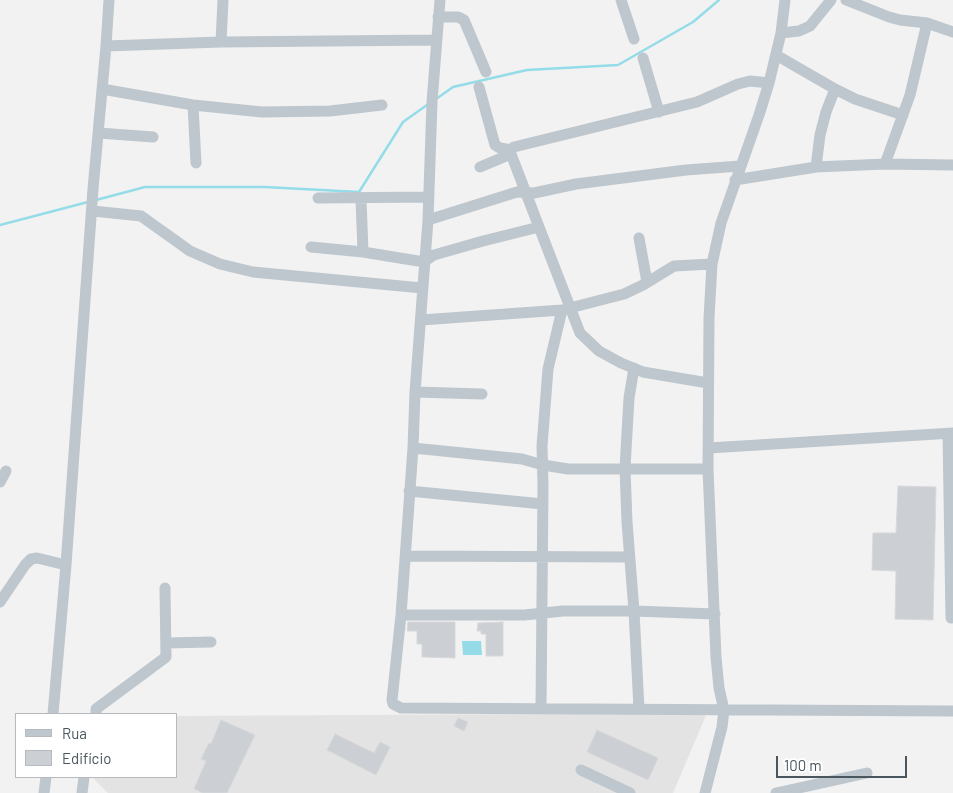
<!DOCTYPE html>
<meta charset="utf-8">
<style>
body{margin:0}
#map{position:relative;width:953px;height:793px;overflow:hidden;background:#f3f2f2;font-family:Barlow,sans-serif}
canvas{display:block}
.legend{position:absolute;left:15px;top:713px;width:162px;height:65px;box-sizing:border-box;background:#fff;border:1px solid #b7bbbf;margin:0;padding:6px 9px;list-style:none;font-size:15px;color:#4a565e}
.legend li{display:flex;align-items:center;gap:10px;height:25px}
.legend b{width:25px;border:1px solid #b7bbbf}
.scale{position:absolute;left:776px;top:756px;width:131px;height:22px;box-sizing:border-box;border:2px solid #4a565e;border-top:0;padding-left:6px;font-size:15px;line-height:18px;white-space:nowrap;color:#4a565e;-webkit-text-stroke:4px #fff;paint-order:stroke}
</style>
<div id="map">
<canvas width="953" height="793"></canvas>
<ul class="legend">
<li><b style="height:6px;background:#bec7cd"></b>Rua</li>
<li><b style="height:14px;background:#cccfd3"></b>Edifício</li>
</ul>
<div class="scale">100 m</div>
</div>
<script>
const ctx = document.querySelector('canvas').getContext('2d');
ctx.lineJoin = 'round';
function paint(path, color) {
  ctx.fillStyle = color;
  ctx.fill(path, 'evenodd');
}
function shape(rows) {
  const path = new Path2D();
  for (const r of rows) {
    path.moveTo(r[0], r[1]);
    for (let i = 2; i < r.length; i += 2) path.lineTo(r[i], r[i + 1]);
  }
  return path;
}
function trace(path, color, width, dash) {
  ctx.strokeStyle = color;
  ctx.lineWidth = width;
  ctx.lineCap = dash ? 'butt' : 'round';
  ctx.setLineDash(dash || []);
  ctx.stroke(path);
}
const education = shape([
 [707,713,673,793,108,793,92,777,176,777,176,716]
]);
const water = shape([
 [462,641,481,641,482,655,463,655]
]);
const stream = shape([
 [436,99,453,87,527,70,618,65,693,22,719,0],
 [96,200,145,187,265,187,359,192,403,122,427,105],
 [0,225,88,202]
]);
const building = shape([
 [898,486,936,487,933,620,895,619,896,571,872,570,873,533,896,533,898,486],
 [408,622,455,622,455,658,422,657,422,644,417,644,417,631,407,631,408,622],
 [503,622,503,656,486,656,486,634,481,634,481,631,477,631,478,623,503,622],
 [458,718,468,722,464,731,454,726,458,718],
 [221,720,255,735,227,793,203,793,194,789,206,761,201,759,209,743,211,744,221,720],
 [597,730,658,758,648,780,587,752,597,730],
 [335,734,374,753,380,742,390,747,376,775,327,750,335,734]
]);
const minor = shape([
 [440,0,432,102,428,220,415,392,413,448,401,615,392,700,393,704,401,708,953,711],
 [621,0,634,39],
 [846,0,889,17,900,20,927,23,953,32],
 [438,17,458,17,464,20,486,72],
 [781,33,799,31,810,26,831,0],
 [221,42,223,0],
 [106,46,221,42,436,40],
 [776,55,835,89,855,99,903,115],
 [643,58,659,112],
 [479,87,495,145,500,148,511,150,514,147,697,102,738,84,750,81,769,83],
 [102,89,193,105,262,112,330,111,382,105],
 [193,105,196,163],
 [99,133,153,137],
 [511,150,511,154,539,227,580,333,599,351,621,363,643,372,708,383],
 [885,164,910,95,927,23],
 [480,167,511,154],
 [816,167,820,135,826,112,835,89],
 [735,180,816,167,885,164,953,165],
 [318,198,428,197],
 [361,199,363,252],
 [93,211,141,216,190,251,220,264,253,272,422,288],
 [428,220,517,192,534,193,576,184,686,170,740,166],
 [639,238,647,282],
 [311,247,363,252,418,261,425,261,434,255,483,241,539,227],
 [421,320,562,310,624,294,643,285,674,266,712,264],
 [634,368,629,398,625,468,627,522,634,611,639,709],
 [415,392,482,394],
 [948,434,951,618],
 [413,448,522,459,543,465,568,469,708,469],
 [709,448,953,433],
 [0,482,6,471],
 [409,491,543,504],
 [406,556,629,557],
 [0,602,25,565,31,559,37,558,66,565],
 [401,615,524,615,563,611,634,611,715,614],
 [166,643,211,642],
 [541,708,543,485,542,446,548,369,562,310],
 [53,714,66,565,93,189,106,46,109,0],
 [96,714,96,709,166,657,165,588],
 [581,770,630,793],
 [44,793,46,777],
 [82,793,84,777],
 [705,793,722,727,724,710,719,688,716,657,708,469,709,318,712,264,721,223,759,115,769,83,781,33,785,0],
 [776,793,867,773]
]);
paint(education, '#e4e3e3');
paint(water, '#94dce7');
trace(stream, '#94dce7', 2.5);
paint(building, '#cccfd3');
trace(building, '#d6d8dc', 1);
trace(minor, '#bec7cd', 11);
</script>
